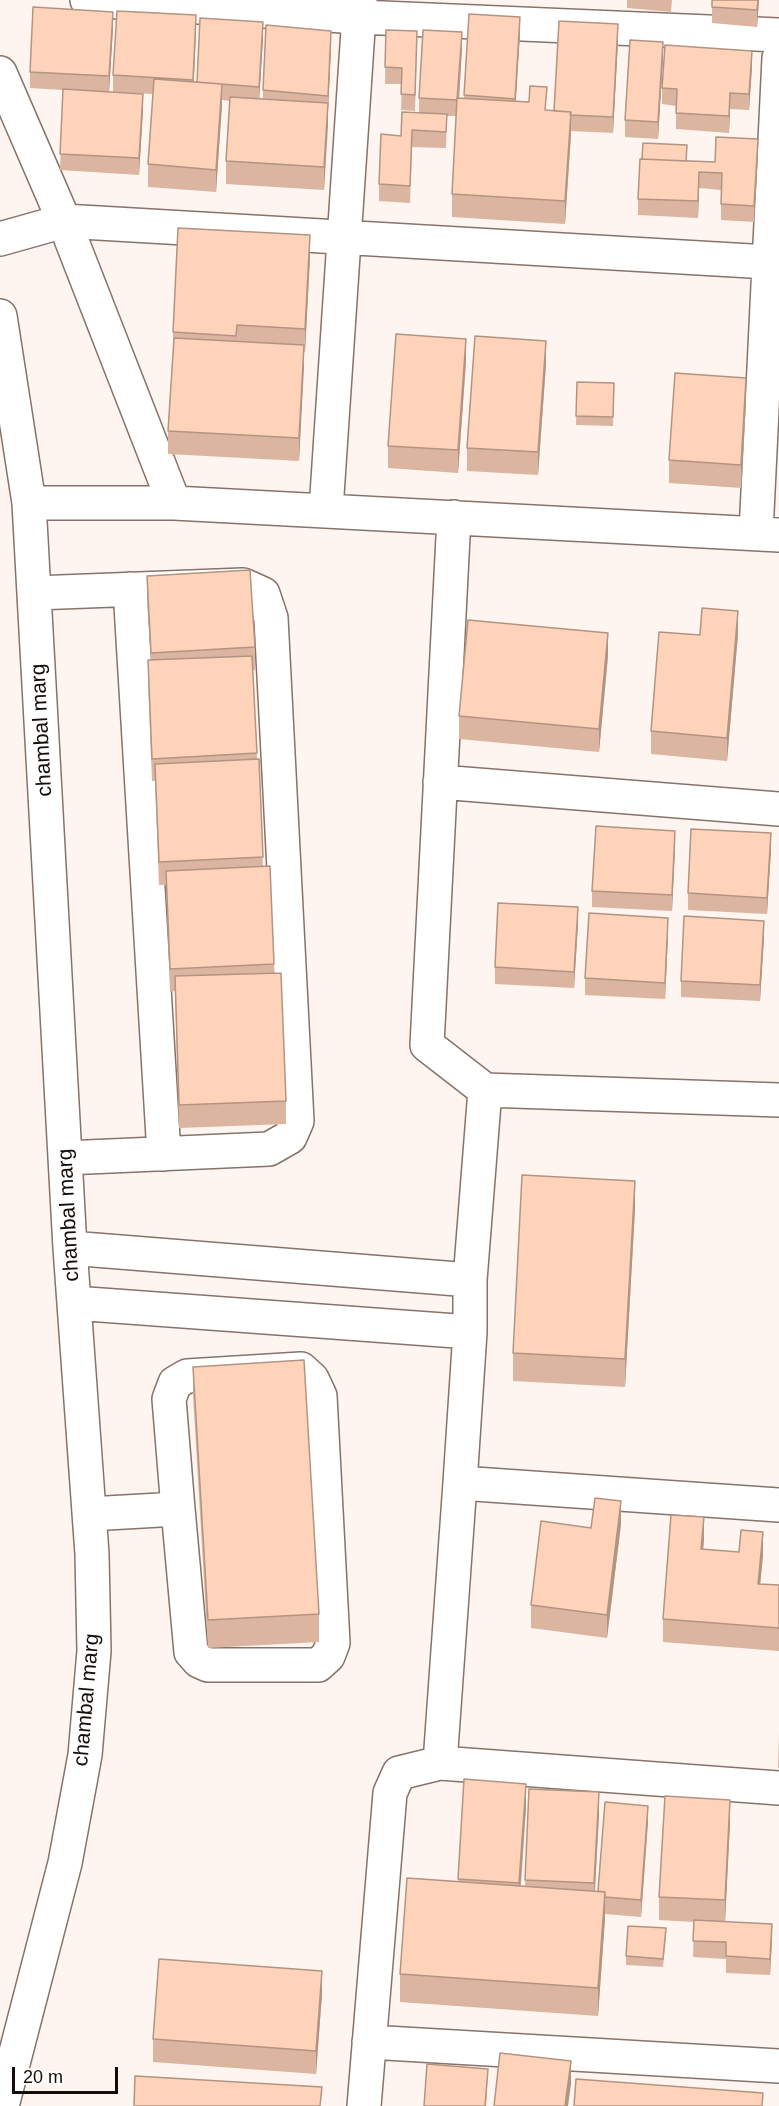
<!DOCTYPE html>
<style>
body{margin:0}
#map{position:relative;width:779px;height:2106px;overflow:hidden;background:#fef5f1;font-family:Helvetica,sans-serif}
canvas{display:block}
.scale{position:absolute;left:12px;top:2067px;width:106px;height:27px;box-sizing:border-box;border:3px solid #140d09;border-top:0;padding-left:8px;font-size:18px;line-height:21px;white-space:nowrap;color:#140d09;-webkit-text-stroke:4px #fff;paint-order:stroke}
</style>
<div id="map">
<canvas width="779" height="2106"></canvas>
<div class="scale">20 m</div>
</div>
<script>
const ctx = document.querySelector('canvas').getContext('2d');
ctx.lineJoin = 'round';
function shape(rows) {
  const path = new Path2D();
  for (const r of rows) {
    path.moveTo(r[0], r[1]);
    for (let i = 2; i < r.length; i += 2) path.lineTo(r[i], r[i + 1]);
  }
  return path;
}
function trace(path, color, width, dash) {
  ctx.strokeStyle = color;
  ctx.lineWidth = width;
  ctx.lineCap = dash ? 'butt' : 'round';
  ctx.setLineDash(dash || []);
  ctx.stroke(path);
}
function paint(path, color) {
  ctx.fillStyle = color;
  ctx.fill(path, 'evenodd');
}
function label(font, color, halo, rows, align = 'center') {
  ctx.font = font + ' Helvetica,sans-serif';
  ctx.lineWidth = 4.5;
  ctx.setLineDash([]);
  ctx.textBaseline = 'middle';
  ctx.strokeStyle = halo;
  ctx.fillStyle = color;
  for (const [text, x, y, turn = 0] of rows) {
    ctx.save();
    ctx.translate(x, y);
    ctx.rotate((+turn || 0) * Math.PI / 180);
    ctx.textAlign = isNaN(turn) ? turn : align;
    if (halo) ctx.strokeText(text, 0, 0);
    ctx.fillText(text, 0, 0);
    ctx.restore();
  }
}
const minor = shape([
 [87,0,359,17,779,35],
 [0,73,64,221,174,503,779,535],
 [0,239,64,221,768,262],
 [0,316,29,503,70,1248,92,1554,94,1651,85,1755,65,1863,2,2106],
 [29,503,174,503],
 [326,510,360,0],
 [756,533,779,58],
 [130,589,164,1154],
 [35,593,243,585,263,594,271,618,297,1121,290,1137,269,1149,65,1158],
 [440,782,779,809],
 [485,1090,779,1100],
 [70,1248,470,1280],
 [74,1303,470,1332],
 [460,1483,779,1505],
 [89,1514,178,1509,191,1652,199,1661,208,1665,318,1665,328,1656,333,1643,320,1396,312,1379,301,1369,187,1376,175,1383,169,1399,178,1509],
 [440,1763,779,1788],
 [369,2042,779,2066],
 [364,2106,390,1793,399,1773,440,1763,460,1483,470,1332,470,1280,485,1090,427,1045,454,517]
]);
const wall = shape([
 [627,0,672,0,671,12,627,8],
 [759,0,757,27,712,23,712,7],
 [469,14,520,34,515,101,547,110,554,111,618,41,613,133,571,131,565,224,452,217,452,194,456,116,447,116,446,148,412,147,410,203,379,201,379,184,401,136,419,113,419,98,462,48,459,98,464,98],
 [113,28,109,92,143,110,139,175,60,170,63,90,30,88,30,72],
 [386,30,417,48,415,111,401,110,402,84,385,84],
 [196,31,194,81,197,82,263,39,259,99,263,99,263,90,331,48,324,190,226,184,226,161,230,101,222,100,216,192,148,187,148,164,153,94,113,92,113,75],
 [663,58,658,139,625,137,625,120],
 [752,67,749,110,730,109,729,133,676,129,676,106,662,104,662,88],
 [758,155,754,222,721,220,721,190,699,188,698,218,638,215,638,199,687,161,715,162],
 [310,258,305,352,304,352,299,461,168,454,168,431,173,350,173,332],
 [466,361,458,473,388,468,388,446],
 [546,364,538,475,467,471,467,448],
 [577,382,614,383,613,426,576,425],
 [746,401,741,488,669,483,669,460],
 [147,576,255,647,255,670,253,670,257,759,263,866,274,964,286,1101,286,1124,179,1128,175,991,170,992,166,885,159,885,155,781,152,781,148,683,148,660,151,660,147,599],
 [738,634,727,761,651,754,651,731,700,635],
 [608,656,599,752,459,739,459,716],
 [675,847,672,911,592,907,592,891],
 [771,850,767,914,688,910,688,893],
 [578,924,574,988,495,984,495,967],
 [668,935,665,999,585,995,585,978],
 [764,937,760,1001,681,997,681,981],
 [635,1209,625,1387,513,1381,513,1353],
 [193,1367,319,1614,319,1642,208,1648,193,1395],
 [621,1524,607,1638,531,1628,531,1605,591,1528],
 [704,1540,703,1549,763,1555,760,1584,779,1585,779,1651,663,1642,663,1619],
 [779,1733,779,1768,778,1768],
 [464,1779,526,1807,521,1886,525,1886,529,1789,599,1815,595,1891,598,1891,648,1822,641,1917,605,1914,598,2016,400,2002,400,1974,458,1882],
 [730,1823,725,1921,772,1940,770,1975,726,1973,726,1959,693,1957,694,1922,659,1920,659,1897],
 [666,1937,663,1967,626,1965,626,1956],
 [322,1994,316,2074,153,2062,153,2039]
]);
const shadedWall = shape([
 [758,0,759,0,757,27,757,10],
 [113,12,113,28,109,93,109,76],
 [196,15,196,31,193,96,193,80],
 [520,17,520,34,515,115,515,99],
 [263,22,263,39,259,103,259,87],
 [618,24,618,41,613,133,613,117],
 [331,31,331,48,328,112,328,96],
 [462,32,462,48,458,116,458,100],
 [663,42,663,58,658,139,658,122],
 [752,51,752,67,749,110,749,94],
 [222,84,222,106,216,192,216,170],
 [730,93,730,109,729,133,729,116],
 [143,94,143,110,139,175,139,158],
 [328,103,328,126,324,190,324,167],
 [571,112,571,135,565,224,565,201],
 [758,139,758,155,754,222,754,206],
 [699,172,699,188,698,218,698,201],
 [310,235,310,258,305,352,305,329],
 [466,339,466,361,458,473,458,450],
 [546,341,546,364,538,475,538,452],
 [304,345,304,368,299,461,299,438],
 [746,378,746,401,741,488,741,465],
 [738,611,738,634,727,761,727,738],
 [608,633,608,656,599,752,599,729],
 [675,831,675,847,672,911,672,895],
 [771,833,771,850,767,914,767,898],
 [578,907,578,924,574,988,574,972],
 [668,918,668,935,665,999,665,983],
 [764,921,764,937,760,1001,760,985],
 [635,1181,635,1209,625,1387,625,1359],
 [621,1501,621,1524,607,1638,607,1615],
 [704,1517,704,1540,701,1572,701,1549],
 [763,1532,763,1555,758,1607,758,1584],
 [526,1784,526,1807,519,1905,519,1883],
 [599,1792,599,1815,594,1906,594,1883],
 [730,1800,730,1823,725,1923,725,1900],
 [648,1806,648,1822,641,1917,641,1900],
 [605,1892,605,1920,598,2016,598,1988],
 [772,1924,772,1940,770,1975,770,1959],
 [322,1971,322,1994,316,2074,316,2051],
 [571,2061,571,2084,568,2106,565,2106],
 [488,2069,486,2106,485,2106]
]);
const building = shape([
 [712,0,758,0,757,10,712,7,712,0],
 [33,7,113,12,109,76,30,72,33,7],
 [117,11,196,15,193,80,113,75,117,11],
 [469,14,520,17,515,99,464,95,469,14],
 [200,18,263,22,259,87,197,82,200,18],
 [559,21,618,24,613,117,570,115,571,112,554,111,559,21],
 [266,25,331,31,328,96,263,90,266,25],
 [386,30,417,31,415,95,401,94,402,68,385,67,386,30],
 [423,30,462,32,457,100,419,98,423,30],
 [630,40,663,42,658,122,625,120,630,40],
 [665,45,752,51,749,94,730,93,729,116,676,113,677,89,662,88,665,45],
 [154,79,222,84,216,170,148,164,154,79],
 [530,86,547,87,545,110,571,112,565,201,452,194,457,98,529,102,530,86],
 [63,89,143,94,139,158,60,154,63,89],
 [230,97,328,103,324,167,226,161,230,97],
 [402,112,447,114,446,132,412,130,410,186,379,184,381,134,401,136,402,112],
 [716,137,758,139,754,206,721,204,722,173,699,172,698,201,638,199,640,159,715,162,716,137],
 [643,143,687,145,686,161,642,159,643,143],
 [178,228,310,235,305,329,237,325,236,336,173,332,178,228],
 [396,334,466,339,458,450,388,446,396,334],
 [475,336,546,341,538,452,467,448,475,336],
 [174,338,304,345,299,438,168,431,174,338],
 [675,373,746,378,741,465,669,460,675,373],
 [577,382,614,383,613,417,576,416,577,382],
 [250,570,255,647,151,653,147,576,250,570],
 [702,608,738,611,727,738,651,731,659,632,700,635,702,608],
 [468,620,608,633,599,729,459,716,468,620],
 [252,656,257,753,152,759,148,660,252,656],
 [259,759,263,857,159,862,155,764,259,759],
 [596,826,675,831,672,895,592,891,596,826],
 [691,829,771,833,767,898,688,893,691,829],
 [270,866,274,964,170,969,166,871,270,866],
 [498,903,578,907,574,972,495,967,498,903],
 [589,913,668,918,665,983,585,978,589,913],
 [684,916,764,921,760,985,681,981,684,916],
 [281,973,286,1101,179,1105,175,976,281,973],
 [522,1175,635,1181,625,1359,513,1353,522,1175],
 [304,1360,319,1614,208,1620,193,1367,304,1360],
 [595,1498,621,1501,607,1615,531,1605,541,1521,591,1528,595,1498],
 [671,1515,704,1517,701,1549,739,1552,741,1530,763,1532,758,1584,779,1585,779,1628,663,1619,671,1515],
 [464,1779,526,1784,519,1883,458,1879,464,1779],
 [529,1789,599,1792,594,1883,525,1880,529,1789],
 [665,1796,730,1800,725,1900,659,1897,665,1796],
 [605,1802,648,1806,641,1900,605,1897,605,1892,598,1891,605,1802],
 [407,1878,605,1892,598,1988,400,1974,407,1878],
 [694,1920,772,1924,770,1959,726,1956,726,1942,693,1941,694,1920],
 [628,1926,666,1928,663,1959,626,1956,628,1926],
 [159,1959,322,1971,316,2051,153,2039,159,1959],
 [500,2053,571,2061,565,2106,494,2106,500,2053],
 [427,2064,488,2069,485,2106,424,2106,427,2064],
 [135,2076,322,2087,320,2106,134,2106,135,2076],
 [576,2079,763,2093,762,2106,574,2106,576,2079]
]);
const streetNames = [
 ["chambal marg",42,730,-93],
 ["chambal marg",69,1215,-93],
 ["chambal marg",87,1700,-85]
];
trace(minor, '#867369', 36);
trace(minor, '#fff', 33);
paint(wall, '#dbb5a0');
paint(shadedWall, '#b29482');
paint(building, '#ffd3ba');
trace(building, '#b29482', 1.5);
label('21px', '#140d09', '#fff', streetNames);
</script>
